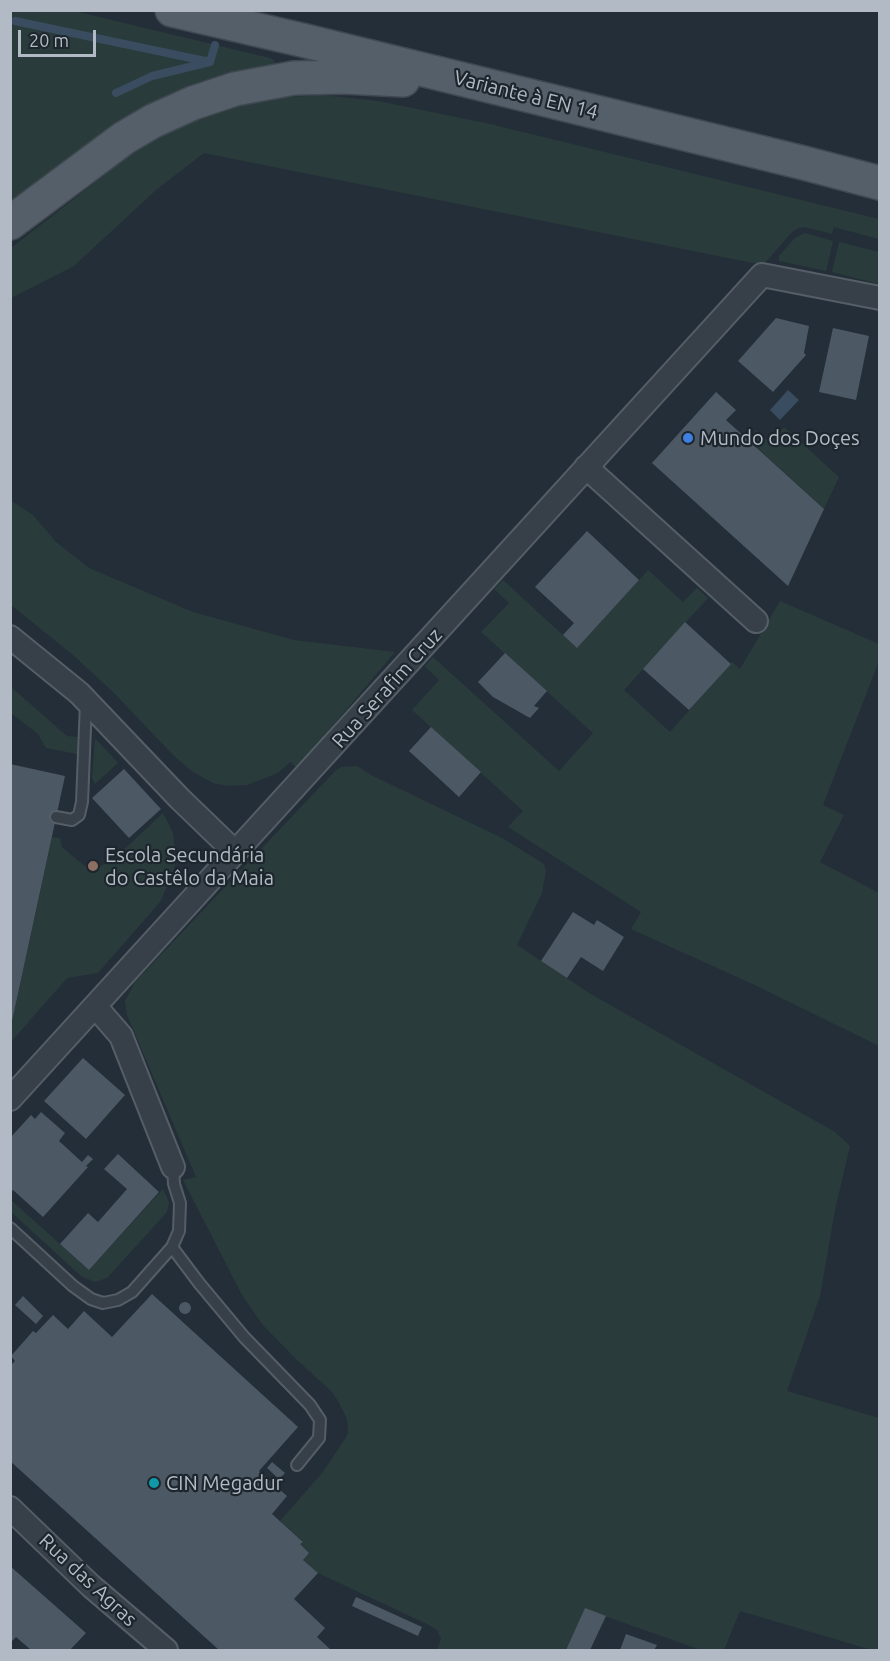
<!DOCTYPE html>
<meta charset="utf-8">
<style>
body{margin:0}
#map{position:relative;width:890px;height:1661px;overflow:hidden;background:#242e38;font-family:Ubuntu,sans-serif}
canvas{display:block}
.frame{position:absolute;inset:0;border:12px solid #b2bbc5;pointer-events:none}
.scale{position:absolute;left:18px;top:30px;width:78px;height:27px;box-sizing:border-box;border:3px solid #b2bbc5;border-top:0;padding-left:8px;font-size:18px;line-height:21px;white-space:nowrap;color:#b2bbc5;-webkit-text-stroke:4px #1d252d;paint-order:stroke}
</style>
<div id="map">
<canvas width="890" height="1661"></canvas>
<div class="frame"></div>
<div class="scale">20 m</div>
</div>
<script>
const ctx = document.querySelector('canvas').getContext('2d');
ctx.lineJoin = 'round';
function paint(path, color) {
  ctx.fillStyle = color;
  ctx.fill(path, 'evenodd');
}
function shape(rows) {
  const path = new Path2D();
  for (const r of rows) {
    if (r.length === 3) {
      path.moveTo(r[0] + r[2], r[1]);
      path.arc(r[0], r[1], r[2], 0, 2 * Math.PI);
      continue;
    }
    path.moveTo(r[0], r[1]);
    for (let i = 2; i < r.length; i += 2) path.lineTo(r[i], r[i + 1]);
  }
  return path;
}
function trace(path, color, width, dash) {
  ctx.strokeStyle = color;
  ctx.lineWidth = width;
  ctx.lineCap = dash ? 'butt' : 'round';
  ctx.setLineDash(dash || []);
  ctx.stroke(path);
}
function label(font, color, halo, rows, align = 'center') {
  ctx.font = font + ' Ubuntu,sans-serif';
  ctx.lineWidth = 4.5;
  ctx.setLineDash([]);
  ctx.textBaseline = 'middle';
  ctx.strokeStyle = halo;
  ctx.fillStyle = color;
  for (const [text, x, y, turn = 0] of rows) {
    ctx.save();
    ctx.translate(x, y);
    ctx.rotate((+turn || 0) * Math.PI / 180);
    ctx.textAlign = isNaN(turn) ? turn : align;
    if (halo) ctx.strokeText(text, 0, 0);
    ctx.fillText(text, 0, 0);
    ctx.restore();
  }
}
const green = shape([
 [11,11,74,11,270,58,275,61,273,64,199,83,174,92,148,106,91,141,11,201],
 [322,95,378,101,490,124,879,219,879,239,834,227,832,234,805,227,799,228,792,232,763,265,204,153,156,190,74,266,11,298,11,248,138,149,165,133,226,108,287,97],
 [805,233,833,241,826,271,779,261,779,256,795,238],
 [839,242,879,252,879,284,832,272],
 [784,427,839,477,824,509,748,439,756,430,770,443],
 [10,500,33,515,56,542,89,568,193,612,294,640,395,652,297,768,290,762,278,773,247,785,228,786,213,783,193,772,174,756,114,693,73,655,11,605],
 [648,570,683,602,697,588,708,598,624,690,670,732,731,663,732,662,740,669,780,601,879,644,879,661,823,805,844,815,820,862,879,893,879,1046,757,986,631,929,641,912,508,827,523,811,412,710,439,680,425,666,433,657,559,771,593,733,481,632,509,603,494,589,503,580,577,648],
 [11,687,67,736,78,737,77,754,46,748,38,734,11,713],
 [95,738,118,763,95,784,92,778],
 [357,766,371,775,504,839,544,864,546,871,542,893,517,945,589,993,835,1132,850,1146,835,1210,820,1296,787,1391,879,1418,879,1650,872,1650,740,1611,724,1650,701,1650,585,1609,566,1650,437,1650,441,1639,437,1630,429,1625,318,1573,303,1560,309,1553,300,1544,303,1541,280,1521,322,1473,345,1439,348,1433,347,1419,338,1401,331,1391,297,1360,262,1324,242,1295,183,1180,196,1177,127,1015,125,1001,135,982,336,770,342,767],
 [163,813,173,833,176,859,173,873,160,902,98,973,67,978,11,1042,11,1027,52,837,60,838,62,847,76,859,85,866,96,868,113,860],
 [163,1189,169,1202,167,1212,107,1278,95,1282,81,1276,11,1212,11,1200,89,1270]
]);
const water = shape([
 [788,390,799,400,780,420,770,410]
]);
const stream = shape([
 [15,21,210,62],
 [116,93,152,76,210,62,215,45]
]);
const building = shape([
 [776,318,809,326,804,353,806,355,773,392,738,361],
 [833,328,869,336,856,400,819,392],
 [716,392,736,410,726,420,824,509,788,586,652,463],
 [587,531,639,580,577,648,563,635,574,623,535,587],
 [685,622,731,664,689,710,643,669],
 [505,653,547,691,534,706,539,708,530,718,493,697,478,682],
 [431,727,481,772,459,797,409,751],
 [10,764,65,776,11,1026,10,1026],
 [124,769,161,809,129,838,92,798],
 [573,912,594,925,597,920,624,937,603,971,581,957,567,978,541,961],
 [83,1058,125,1095,86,1139,44,1101],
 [41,1112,65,1133,59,1141,82,1162,88,1155,93,1159,86,1166,88,1167,43,1217,13,1190,10,1193,10,1138,31,1115,35,1119],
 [118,1154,159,1192,89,1270,60,1244,88,1213,98,1222,127,1189,104,1169],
 [152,1294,298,1427,259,1471,287,1496,272,1514,303,1542,300,1544,309,1553,303,1560,318,1573,294,1599,325,1628,317,1637,331,1650,219,1650,10,1461,10,1366,15,1361,11,1356,33,1331,36,1333,53,1315,68,1329,84,1311,112,1337],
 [23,1296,43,1316,36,1324,15,1305],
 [185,1308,6],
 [272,1462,285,1473,279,1479,267,1468],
 [10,1566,86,1633,70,1650,31,1650,16,1637,10,1643],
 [356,1597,422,1627,418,1636,352,1606],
 [585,1608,606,1616,590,1650,566,1650],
 [626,1634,657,1645,654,1650,620,1650]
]);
const service = shape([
 [56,817,72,820,79,815,82,802,86,703],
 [10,1228,73,1286,91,1299,103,1303,118,1300,132,1292,172,1247,179,1231,180,1203,174,1184,173,1167],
 [172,1247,199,1283,244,1337,310,1405,320,1420,319,1438,297,1465]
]);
const minor = shape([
 [586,467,756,621],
 [10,637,79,693,179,798,235,852],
 [95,1006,121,1036,173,1167],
 [10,1099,762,275,880,298],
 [10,1508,91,1586,166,1650]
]);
const primary = shape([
 [172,10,306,41,804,163,880,183],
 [10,223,124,138,153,121,193,103,235,89,294,78,345,77,403,80]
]);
const markers = [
 [688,438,6,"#3f7fe0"],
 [93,866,6,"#8d6e63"],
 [154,1483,6,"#0f9aa8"]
];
const streetNames = [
 ["Variante à EN 14",526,95,14],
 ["Rua Serafim Cruz",387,688,-48],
 ["Rua das Agras",88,1580,43]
];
const poiNames = [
 ["Mundo dos Doçes",700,438],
 ["Escola Secundária",105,855],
 ["do Castêlo da Maia",105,878],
 ["CIN Megadur",166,1483]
];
paint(green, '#293c3b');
paint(water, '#3a4d60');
trace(stream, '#3a4d60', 8);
paint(building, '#4c5864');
trace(service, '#555e67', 14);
trace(minor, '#555e67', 26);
trace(primary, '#404952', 36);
trace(service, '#374049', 10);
trace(minor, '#374049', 22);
trace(primary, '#555f69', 33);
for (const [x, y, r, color] of markers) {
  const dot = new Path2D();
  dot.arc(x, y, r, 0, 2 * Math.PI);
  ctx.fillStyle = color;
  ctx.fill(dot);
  trace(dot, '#1d252d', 2);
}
label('20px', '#b2bbc5', '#1d252d', streetNames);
label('20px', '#b2bbc5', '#1d252d', poiNames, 'left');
</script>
